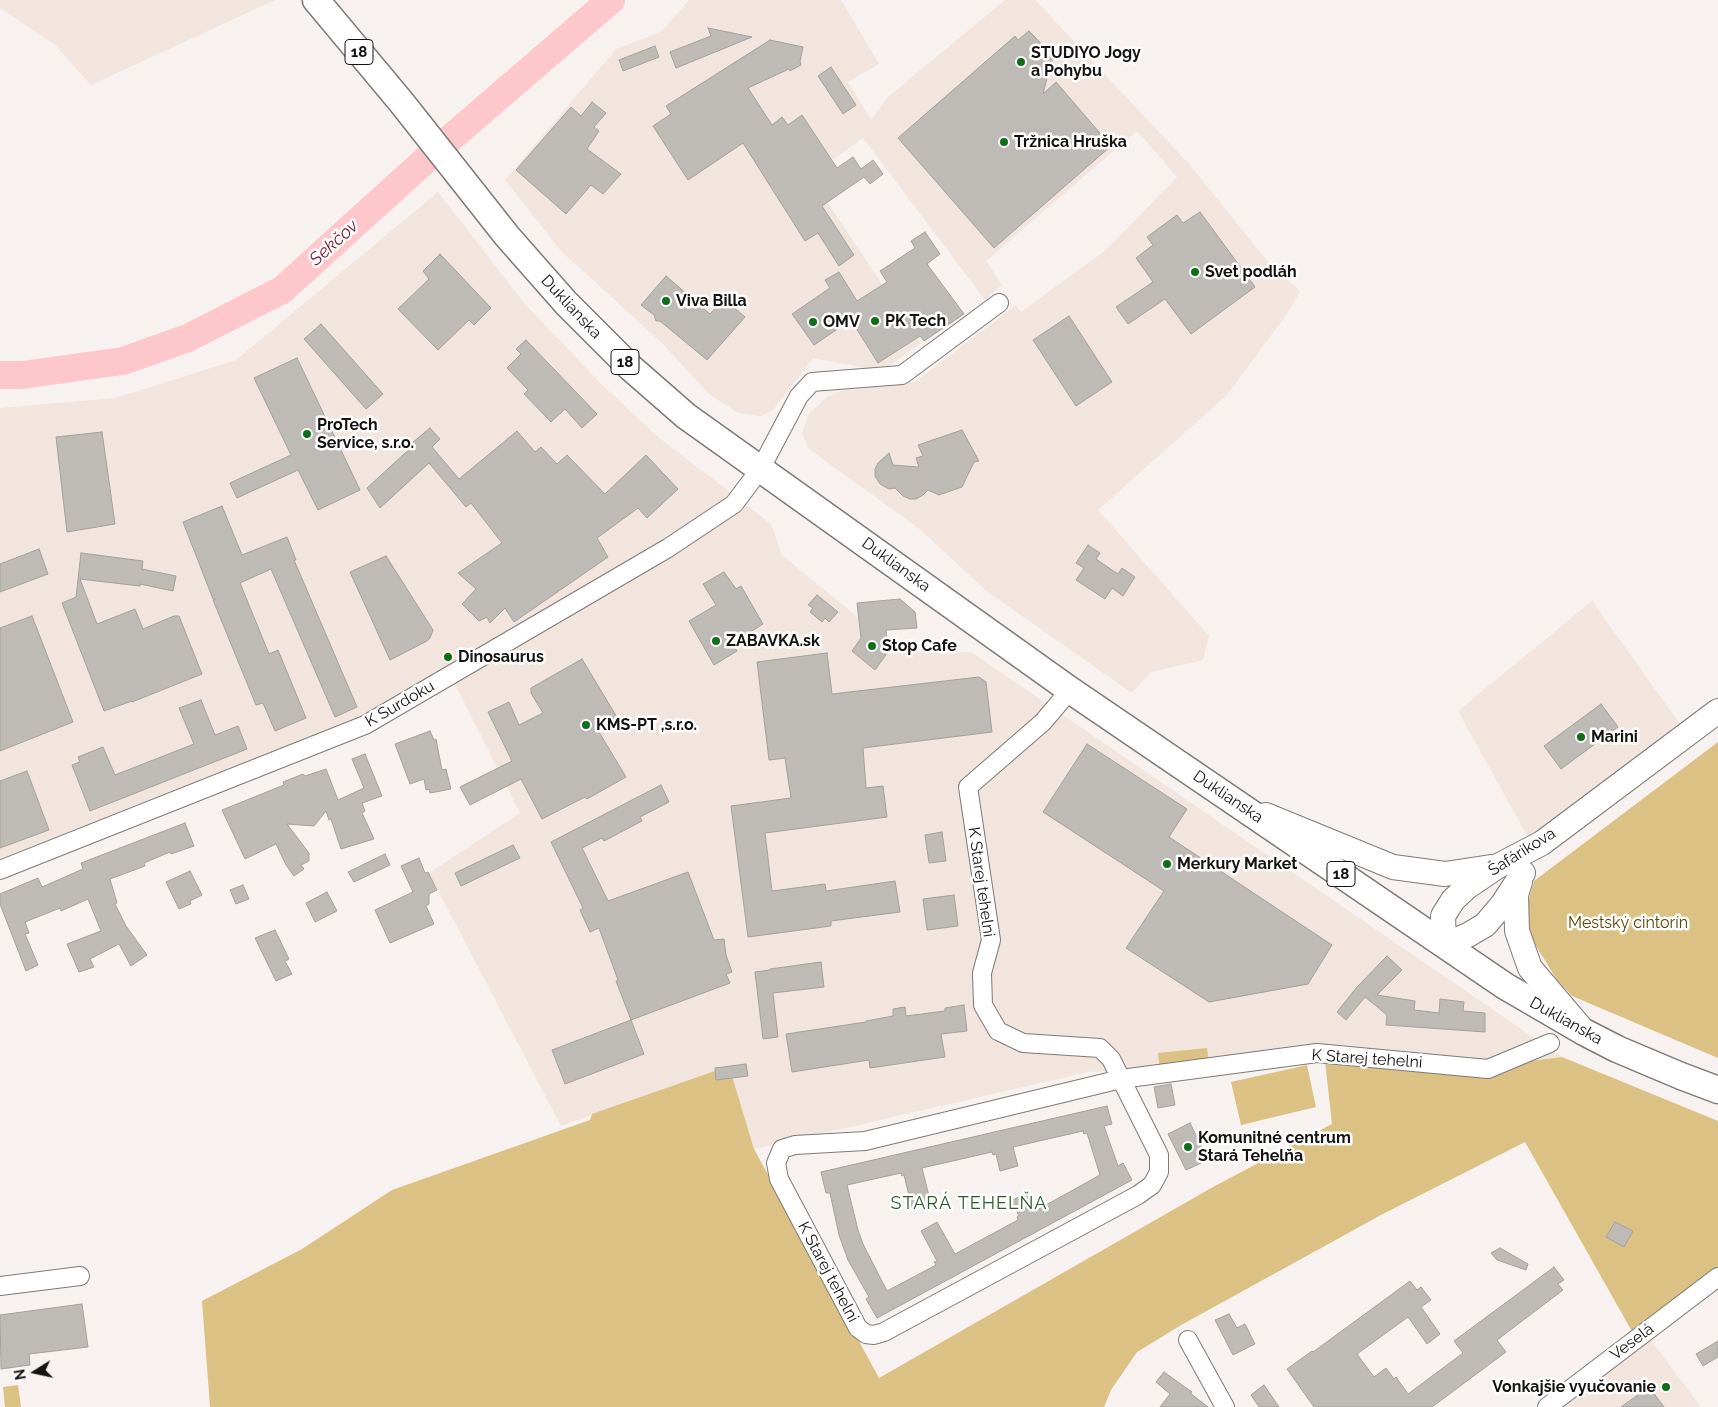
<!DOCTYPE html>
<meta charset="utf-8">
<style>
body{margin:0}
#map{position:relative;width:1718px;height:1407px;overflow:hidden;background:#f7f2ef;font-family:Raleway,sans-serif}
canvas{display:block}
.north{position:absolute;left:10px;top:1347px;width:50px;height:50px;-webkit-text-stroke:4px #fff;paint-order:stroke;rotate:260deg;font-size:14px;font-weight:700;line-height:20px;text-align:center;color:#151312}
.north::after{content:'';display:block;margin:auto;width:18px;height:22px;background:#151312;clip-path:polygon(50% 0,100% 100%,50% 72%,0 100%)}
</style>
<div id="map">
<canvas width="1718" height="1407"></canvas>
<div class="north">N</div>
</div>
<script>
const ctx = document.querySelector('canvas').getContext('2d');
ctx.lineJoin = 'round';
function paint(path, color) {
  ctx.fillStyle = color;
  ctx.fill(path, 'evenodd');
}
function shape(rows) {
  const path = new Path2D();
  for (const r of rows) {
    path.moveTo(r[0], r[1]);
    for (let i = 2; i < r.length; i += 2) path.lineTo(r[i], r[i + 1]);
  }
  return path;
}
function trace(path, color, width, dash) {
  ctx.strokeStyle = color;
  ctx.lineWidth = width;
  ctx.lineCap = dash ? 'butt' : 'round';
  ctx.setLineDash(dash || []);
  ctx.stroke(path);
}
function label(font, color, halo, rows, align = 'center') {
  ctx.font = font + ' Raleway,sans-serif';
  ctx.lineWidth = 5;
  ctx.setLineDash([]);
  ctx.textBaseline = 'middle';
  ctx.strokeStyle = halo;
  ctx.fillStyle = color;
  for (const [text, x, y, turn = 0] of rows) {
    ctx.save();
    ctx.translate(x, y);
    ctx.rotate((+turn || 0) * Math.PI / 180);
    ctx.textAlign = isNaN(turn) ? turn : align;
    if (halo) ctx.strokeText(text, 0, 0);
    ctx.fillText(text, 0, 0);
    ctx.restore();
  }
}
const built = shape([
 [0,0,275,0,91,85,55,45,0,8],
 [689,0,841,0,879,64,848,82,871,120,888,97,1005,0,1035,0,1189,164,1269,263,1300,291,1289,311,1227,395,1098,510,1209,636,1203,660,1151,672,1132,693,985,590,921,530,809,449,802,433,809,414,827,397,841,391,915,382,1016,305,1021,312,1106,250,1177,177,1137,131,986,261,1002,285,985,300,863,138,810,176,921,343,882,371,813,358,773,410,761,416,738,413,709,394,663,344,561,251,505,180,616,49,661,32],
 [438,192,525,304,602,385,657,436,771,524,782,555,900,652,971,652,1562,1057,1452,1071,1325,1061,1088,1072,754,1149,729,1066,561,1126,429,873,520,813,454,682,0,873,0,408,116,398,236,360],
 [1592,601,1692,741,1539,857,1458,711],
 [1647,1335,1701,1407,1550,1407]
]);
const green = shape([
 [1718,742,1718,1058,1572,996,1557,980,1533,941,1528,925,1527,906,1534,881],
 [1207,1048,1209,1065,1160,1070,1158,1053],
 [1562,1057,1718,1121,1718,1282,1638,1342,1525,1142,1381,1215,1183,1324,1137,1352,1111,1390,1104,1407,210,1407,202,1301,302,1249,392,1190,590,1120,592,1114,729,1066,754,1149,879,1378,1213,1187,1332,1124,1325,1061,1452,1071],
 [1307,1065,1316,1107,1241,1125,1231,1082],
 [18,1385,21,1407,5,1407,3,1387]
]);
const river = shape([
 [0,375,22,375,123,361,188,338,282,290,431,155,611,0]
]);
const building = shape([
 [708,28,752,37,676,68,670,52,711,36,708,28],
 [1029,31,1055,58,1043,68,1048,74,1043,94,1056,82,1111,146,994,248,898,138,1015,36,1018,40,1029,31],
 [770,40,803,47,800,61,801,65,790,71,789,69,748,88,772,125,782,117,788,125,802,115,837,168,853,157,861,169,873,160,883,174,870,184,864,177,822,206,854,255,839,266,818,233,805,241,743,143,688,180,653,126,671,114,666,106,770,40],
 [655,46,659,57,623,71,619,60,655,46],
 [831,67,856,105,843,114,818,76,831,67],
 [592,102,606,113,594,127,599,131,587,149,621,174,603,194,591,185,566,214,516,170,571,107,581,116,592,102],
 [1200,212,1255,287,1191,334,1165,299,1128,324,1116,307,1153,282,1136,258,1153,245,1147,237,1177,215,1183,223,1200,212],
 [925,232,940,254,927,264,964,314,924,341,920,336,878,363,851,320,814,345,792,314,830,288,825,280,839,272,857,301,887,282,880,271,915,248,911,241,925,232],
 [440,254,491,308,474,325,469,320,438,350,398,309,429,279,423,271,440,254],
 [666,276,710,314,724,299,745,317,707,360,660,321,656,321,654,315,641,305,666,276],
 [1069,316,1112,382,1076,406,1033,340,1069,316],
 [321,324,383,394,366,409,304,339,321,324],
 [526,340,597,414,582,428,565,409,551,422,524,394,528,390,507,368,521,354,516,349,526,340],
 [297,358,360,490,318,510,298,470,237,498,230,483,291,455,254,378,297,358],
 [430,428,440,439,432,447,459,479,517,431,535,452,541,447,557,464,567,455,605,494,646,455,678,489,647,518,638,508,597,538,608,557,514,622,505,608,490,623,487,617,479,621,462,604,476,589,458,573,502,543,471,503,466,507,429,463,380,508,367,488,414,445,412,443,430,428],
 [962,430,979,461,974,462,962,487,939,495,928,490,923,495,916,499,910,499,903,496,895,488,889,489,880,484,875,476,875,469,878,463,889,453,893,465,919,467,916,458,923,456,918,445,962,430],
 [102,432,115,524,67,532,56,437,102,432],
 [222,506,242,555,287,537,296,560,294,560,357,707,335,717,271,569,240,583,269,654,278,650,306,718,275,731,263,703,256,705,213,600,215,599,213,599,183,522,222,506],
 [1088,545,1100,553,1096,559,1118,574,1122,568,1135,577,1123,596,1112,588,1105,599,1076,580,1084,568,1076,563,1088,545],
 [39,549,48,574,0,592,0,564,39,549],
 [81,553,143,561,142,569,176,576,173,591,140,584,140,586,80,579,97,624,135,609,143,629,174,616,179,616,202,674,132,702,132,701,104,711,62,603,76,597,81,553],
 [386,556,433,630,430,638,427,641,390,660,350,572,386,556],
 [724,572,736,589,741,586,763,624,733,643,737,651,714,665,689,621,716,605,703,584,724,572],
 [817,595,838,612,829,622,825,618,822,622,810,612,813,608,808,605,817,595],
 [900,599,915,612,917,628,886,630,888,652,875,670,852,651,861,638,857,603,900,599],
 [32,616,73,722,0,751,0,628,32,616],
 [827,653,832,694,979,677,986,682,992,732,863,748,866,788,883,786,887,817,765,833,772,891,825,884,826,891,895,881,900,912,831,921,831,926,748,937,731,806,791,798,785,758,769,760,757,662,827,653],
 [582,659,618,719,599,732,626,777,587,799,585,797,542,819,521,779,470,805,460,787,512,761,488,712,509,702,519,725,543,713,531,693,531,688,582,659],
 [201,700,215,735,238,726,247,749,90,811,72,765,80,762,78,757,103,747,115,775,194,744,179,708,201,700],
 [1601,704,1618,727,1561,769,1544,746,1601,704],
 [430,731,434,740,436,739,442,770,446,769,451,789,430,793,429,789,426,790,424,779,410,784,395,744,430,731],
 [1087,744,1187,809,1169,837,1332,945,1308,984,1209,1002,1126,948,1164,891,1043,812,1087,744],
 [365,754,382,796,362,803,365,811,362,813,374,839,341,849,331,819,329,820,326,811,314,826,287,824,309,853,309,861,301,865,304,869,294,876,286,865,276,844,245,859,222,810,284,785,283,782,303,774,305,776,326,769,338,800,364,788,352,759,365,754],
 [27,771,49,830,0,848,0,781,27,771],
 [661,785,669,802,640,817,642,821,604,841,602,838,582,848,608,901,688,872,714,940,724,939,726,955,732,972,726,974,730,983,631,1020,616,981,618,980,599,928,590,932,580,910,583,908,551,842,661,785],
 [185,823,194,846,171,854,170,852,144,863,145,866,110,879,117,903,115,904,126,926,147,955,131,966,119,944,90,959,94,967,79,972,67,944,101,931,88,899,61,911,60,908,25,922,29,933,25,934,38,965,26,971,0,904,0,894,38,878,42,887,83,869,81,863,185,823],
 [942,832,946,861,929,863,925,835,942,832],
 [513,845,520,858,461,886,455,873,513,845],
 [385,854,390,865,354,882,348,872,385,854],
 [419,858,425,873,428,872,437,890,429,894,429,904,426,906,434,924,390,943,375,910,413,892,401,866,419,858],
 [190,871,202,895,190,901,191,904,179,909,166,882,190,871],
 [243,885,249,899,236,904,230,890,243,885],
 [327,892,337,911,315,922,306,903,327,892],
 [954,895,958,926,927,930,923,899,954,895],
 [275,930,289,959,285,961,292,974,276,981,255,938,275,930],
 [1387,956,1402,970,1377,995,1415,1001,1414,1010,1439,1013,1440,999,1464,1002,1463,1011,1485,1013,1485,1032,1386,1025,1387,1015,1365,997,1346,1020,1337,1012,1357,987,1387,956],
 [821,962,824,987,773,993,778,1037,763,1039,755,972,770,970,770,969,821,962],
 [964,1005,967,1031,941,1034,945,1057,870,1068,869,1060,792,1072,786,1034,866,1022,866,1021,893,1016,893,1009,905,1007,906,1016,945,1011,945,1008,964,1005],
 [631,1020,644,1054,565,1084,552,1050,631,1020],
 [746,1064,748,1076,716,1080,715,1068,746,1064],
 [1171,1084,1175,1105,1158,1108,1154,1087,1171,1084],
 [1107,1106,1112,1124,1104,1126,1118,1166,1123,1163,1132,1180,877,1318,866,1299,869,1297,848,1260,839,1235,830,1193,826,1193,821,1172,1107,1106],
 [1083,1131,1084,1134,1087,1133,1100,1175,1037,1210,1028,1192,1011,1201,1019,1216,1017,1217,1018,1220,955,1254,937,1222,921,1231,937,1261,934,1262,936,1265,887,1291,863,1244,858,1230,847,1185,901,1173,902,1176,904,1175,912,1208,931,1204,922,1168,992,1152,993,1155,996,1154,1000,1171,1018,1166,1013,1147,1083,1131],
 [1190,1123,1208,1160,1186,1170,1168,1134,1190,1123],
 [1615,1222,1633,1231,1624,1247,1606,1237,1615,1222],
 [1500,1248,1528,1264,1526,1270,1497,1260,1491,1253,1500,1248],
 [1554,1267,1564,1280,1558,1284,1563,1290,1497,1340,1506,1352,1432,1407,1314,1407,1287,1369,1312,1351,1313,1352,1410,1281,1417,1290,1421,1287,1431,1300,1421,1307,1440,1334,1427,1344,1408,1317,1357,1354,1374,1377,1386,1368,1394,1379,1396,1377,1408,1394,1463,1353,1454,1341,1554,1267],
 [82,1304,88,1347,29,1354,30,1365,1,1369,0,1315,82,1304],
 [1229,1314,1237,1328,1245,1324,1255,1344,1233,1355,1215,1320,1229,1314],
 [1718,1341,1718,1357,1703,1366,1696,1354,1718,1341],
 [1164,1372,1192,1392,1190,1393,1208,1407,1160,1407,1170,1394,1156,1382,1164,1372],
 [1264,1385,1279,1407,1259,1407,1251,1395,1264,1385],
 [1649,1387,1664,1407,1621,1407,1649,1387]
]);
const street = shape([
 [1070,690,1043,722,968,787,991,940,982,973,983,1005,998,1031,1023,1043,1100,1048,1111,1059,1159,1155,1159,1172,1152,1185,1138,1195,884,1332,874,1335,866,1334,858,1328,779,1179,776,1163,782,1149,795,1145,865,1141,1121,1079,1317,1053,1488,1069,1550,1043],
 [0,870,365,725,668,548,734,504,761,468,799,396,812,382,902,375,999,303],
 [0,1286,80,1276],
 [1188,1340,1225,1407],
 [1547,1407,1718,1277]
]);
const secondary = shape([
 [1266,815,1393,867,1445,874,1491,867],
 [1523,873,1502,905,1485,925,1468,935,1444,945,1443,916,1453,900,1467,887,1498,866,1542,843,1718,711],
 [1520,882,1516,895,1517,931,1530,968,1580,1027]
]);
const primary = shape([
 [316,0,402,103,507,236,566,303,631,368,686,416,1070,690,1505,986,1584,1032,1617,1049,1681,1076,1718,1090]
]);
const markers = [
 [1021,62,5,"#106d18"],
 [1004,142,5,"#106d18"],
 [1195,272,5,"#106d18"],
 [666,301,5,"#106d18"],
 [875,321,5,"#106d18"],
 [813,322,5,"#106d18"],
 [307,434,5,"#106d18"],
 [716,641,5,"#106d18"],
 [872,646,5,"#106d18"],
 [448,657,5,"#106d18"],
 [586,725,5,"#106d18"],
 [1581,737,5,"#106d18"],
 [1167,864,5,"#106d18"],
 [1188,1147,5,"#106d18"],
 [1666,1387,5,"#106d18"]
];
const shields = [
 [359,52,28],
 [625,362,28],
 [1341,874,28]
];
const shieldNames = [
 ["18",359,52],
 ["18",625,362],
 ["18",1341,874]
];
const poiNames = [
 ["STUDIYO Jogy",1031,53],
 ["a Pohybu",1031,71],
 ["Tržnica Hruška",1014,142],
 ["Svet podláh",1205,272],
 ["Viva Billa",676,301],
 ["PK Tech",885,321],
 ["OMV",823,322],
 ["ProTech",317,425],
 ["Service, s.r.o.",317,443],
 ["ZABAVKA.sk",726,641],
 ["Stop Cafe",882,646],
 ["Dinosaurus",458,657],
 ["KMS-PT ,s.r.o.",596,725],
 ["Marini",1591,737],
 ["Merkury Market",1177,864],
 ["Komunitné centrum",1198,1138],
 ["Stará Tehelňa",1198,1156],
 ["Vonkajšie vyučovanie",1656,1387,"right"]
];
const streetNames = [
 ["Duklianska",571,307,47],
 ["Duklianska",896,565,36],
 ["K Surdoku",400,704,-30],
 ["Duklianska",1228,797,34],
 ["Šafárikova",1522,852,-32],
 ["K Starej tehelni",981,882,82],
 ["Duklianska",1566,1021,29],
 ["K Starej tehelni",1367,1059,4],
 ["K Starej tehelni",828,1272,62],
 ["Veselá",1632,1342,-37]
];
const parkNames = [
 ["Mestský cintorín",1628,923]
];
const waterNames = [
 ["Sekčov",334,243,-42]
];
const neighbourhoodNames = [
 ["STARÁ TEHELŇA",969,1204]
];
paint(built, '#f1e5de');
paint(green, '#dbc183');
trace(river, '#fec7cc', 28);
paint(building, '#bebbb7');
trace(building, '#a4a09d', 1);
trace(street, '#7e7a77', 20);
trace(secondary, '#7e7a77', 26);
trace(primary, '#7e7a77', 29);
trace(street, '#fff', 18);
trace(secondary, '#fff', 24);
trace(primary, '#fff', 26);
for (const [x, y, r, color] of markers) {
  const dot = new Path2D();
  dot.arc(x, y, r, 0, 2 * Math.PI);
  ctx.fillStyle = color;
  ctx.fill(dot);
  trace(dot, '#fff', 2);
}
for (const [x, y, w] of shields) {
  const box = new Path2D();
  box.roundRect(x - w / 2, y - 12.5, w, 25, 4);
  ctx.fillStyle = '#fff';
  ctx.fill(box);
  trace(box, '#151312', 1);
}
label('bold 15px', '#151312', null, shieldNames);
label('bold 16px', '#151312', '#fff', poiNames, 'left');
label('16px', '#151312', '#fff', streetNames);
label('16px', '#5a4504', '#fff', parkNames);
label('italic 18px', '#7b1730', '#fff', waterNames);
ctx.letterSpacing = '1px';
label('18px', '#295e29', '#fff', neighbourhoodNames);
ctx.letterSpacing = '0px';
</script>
